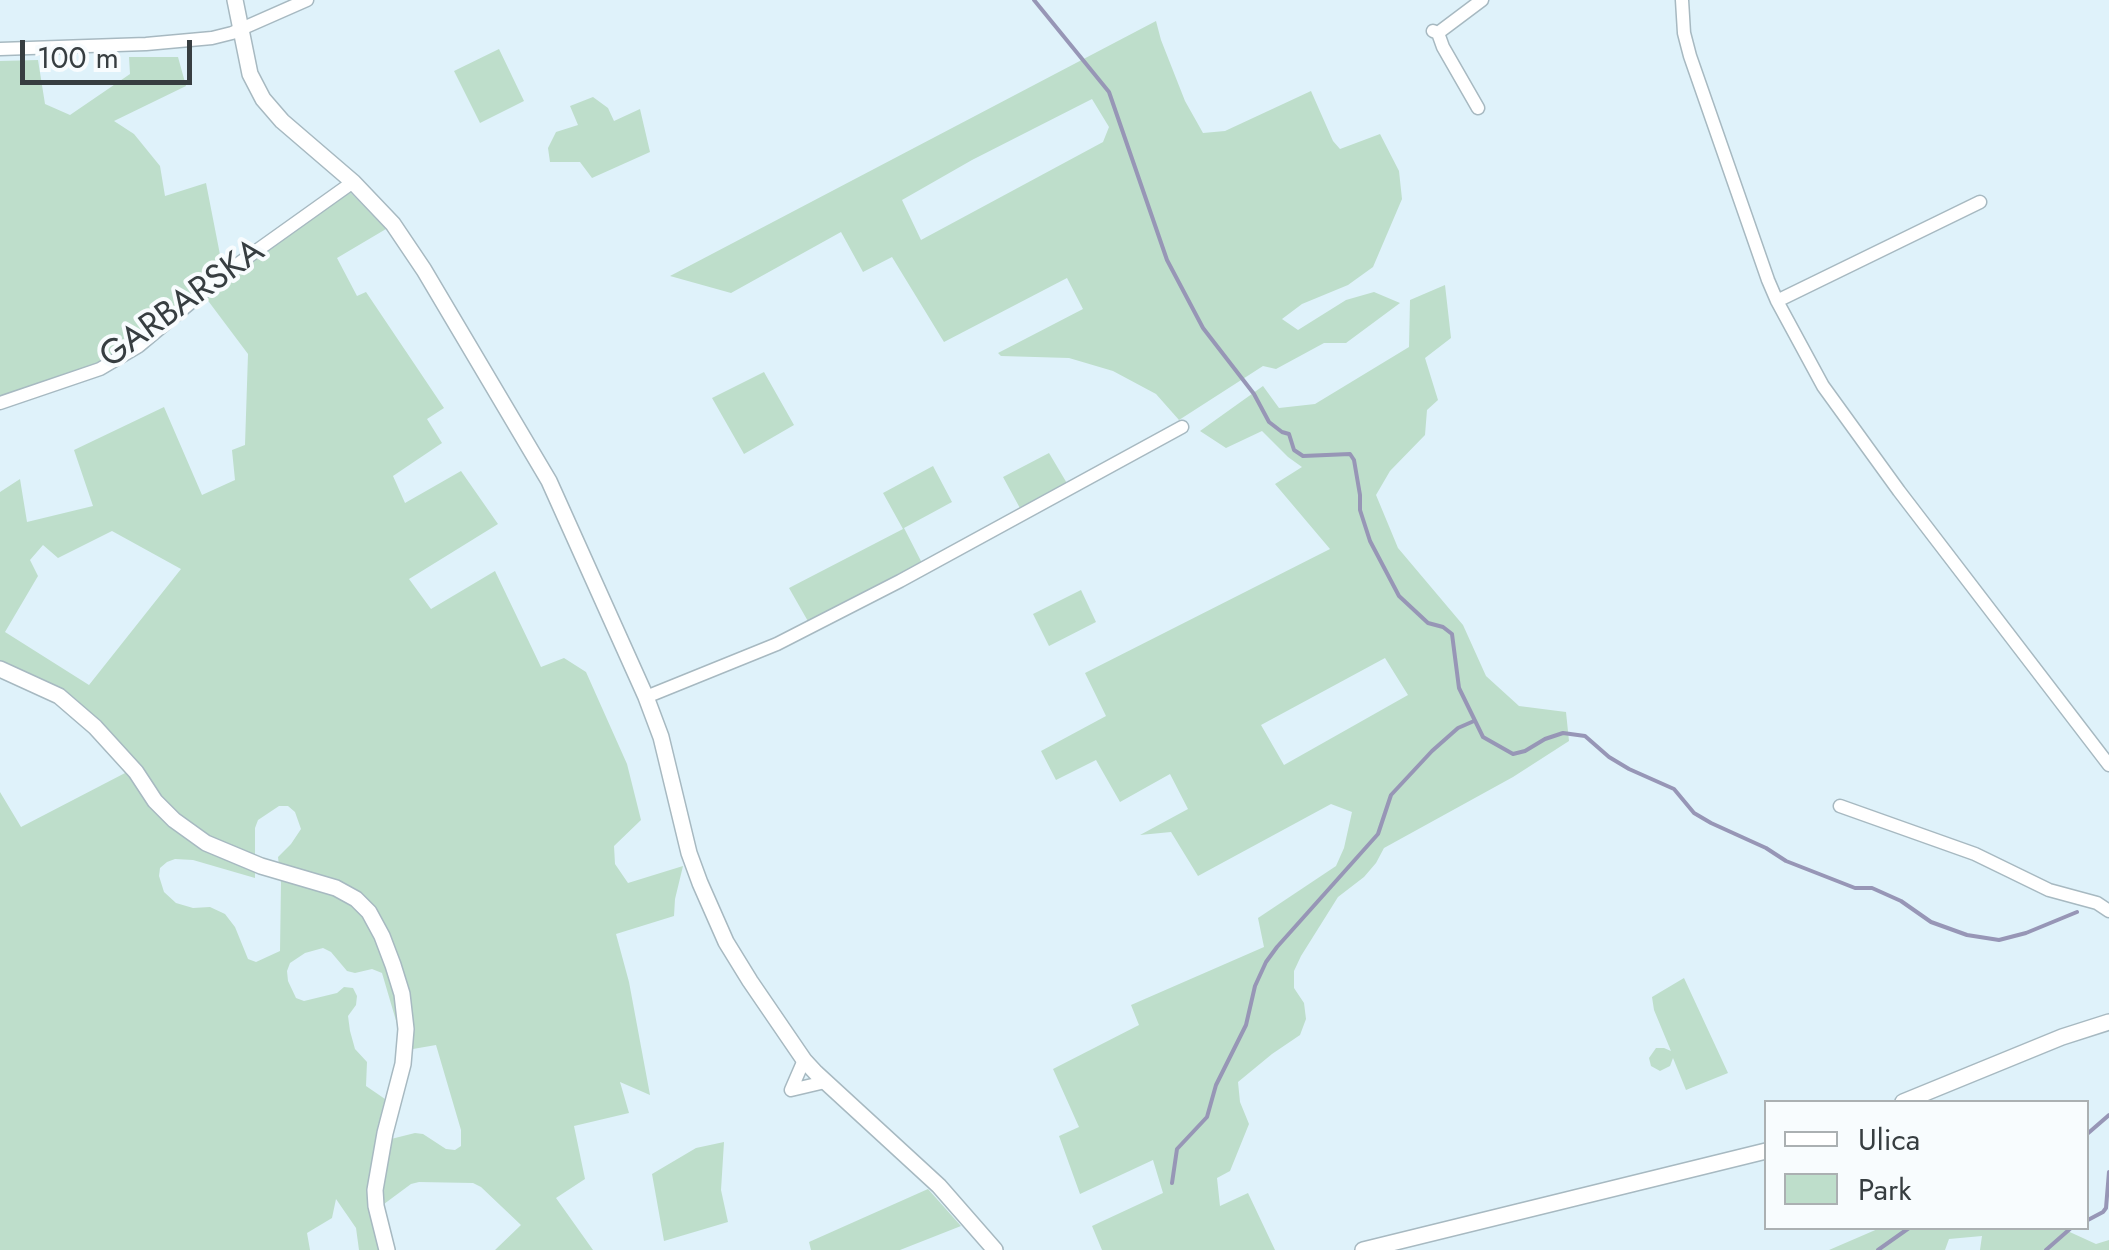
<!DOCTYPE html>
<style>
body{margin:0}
#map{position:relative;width:2109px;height:1250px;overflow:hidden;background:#dff2fa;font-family:Jost,sans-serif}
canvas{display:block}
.legend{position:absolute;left:1764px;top:1100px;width:325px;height:130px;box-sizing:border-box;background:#f8fcfe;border:2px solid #abb0b2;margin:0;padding:12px 18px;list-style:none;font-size:30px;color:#373e41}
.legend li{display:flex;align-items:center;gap:20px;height:50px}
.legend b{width:50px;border:2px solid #abb0b2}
.scale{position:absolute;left:20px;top:40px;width:172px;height:45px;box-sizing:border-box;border:5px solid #373e41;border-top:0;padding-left:12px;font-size:30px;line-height:35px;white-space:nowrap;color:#373e41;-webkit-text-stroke:8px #f8fcfe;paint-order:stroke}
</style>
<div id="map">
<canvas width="2109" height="1250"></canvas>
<ul class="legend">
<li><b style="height:12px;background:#fff"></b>Ulica</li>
<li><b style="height:28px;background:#bedecb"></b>Park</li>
</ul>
<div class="scale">100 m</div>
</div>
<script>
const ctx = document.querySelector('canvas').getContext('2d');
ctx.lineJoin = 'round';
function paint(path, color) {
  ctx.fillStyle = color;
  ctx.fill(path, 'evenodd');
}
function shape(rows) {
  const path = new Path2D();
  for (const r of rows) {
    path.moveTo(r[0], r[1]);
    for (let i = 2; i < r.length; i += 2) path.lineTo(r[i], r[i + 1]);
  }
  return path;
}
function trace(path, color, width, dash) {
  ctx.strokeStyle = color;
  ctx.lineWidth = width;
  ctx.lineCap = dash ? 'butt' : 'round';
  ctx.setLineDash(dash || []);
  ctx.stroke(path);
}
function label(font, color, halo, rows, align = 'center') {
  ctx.font = font + ' Jost,sans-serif';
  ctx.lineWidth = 8;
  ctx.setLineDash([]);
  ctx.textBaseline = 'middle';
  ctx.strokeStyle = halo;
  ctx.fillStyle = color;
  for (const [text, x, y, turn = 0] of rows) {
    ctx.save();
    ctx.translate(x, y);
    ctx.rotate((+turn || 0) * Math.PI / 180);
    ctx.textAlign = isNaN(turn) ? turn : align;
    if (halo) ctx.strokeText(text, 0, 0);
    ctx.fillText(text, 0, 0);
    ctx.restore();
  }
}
const green = shape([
 [1156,21,1161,40,1185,101,1203,133,1225,131,1311,91,1333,141,1340,149,1380,134,1399,171,1402,199,1373,267,1348,285,1302,304,1282,319,1298,330,1346,300,1374,292,1400,303,1346,343,1324,343,1276,369,1263,366,1179,420,1156,394,1113,371,1069,358,1001,356,998,353,1083,309,1067,278,944,342,892,257,863,272,841,232,731,293,670,276],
 [1092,99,1109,127,1103,142,921,240,902,200,972,160],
 [499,49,524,101,480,123,454,71],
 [129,57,178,57,186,86,114,121,134,134,160,166,165,196,206,183,223,270,115,358,0,400,0,61,38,60,45,104,70,115,130,74],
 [593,97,608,108,614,121,640,109,650,152,592,178,580,162,550,162,548,148,556,132,578,125,570,106],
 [350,192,386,229,337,258,357,296,366,292,444,408,427,419,442,443,393,476,405,503,461,471,498,524,409,579,431,609,495,571,541,667,564,658,586,672,627,764,641,820,614,846,615,864,628,883,683,866,675,899,674,916,616,934,629,982,650,1095,620,1082,629,1113,574,1126,585,1179,556,1198,593,1250,495,1250,521,1225,481,1187,473,1183,419,1182,411,1184,384,1204,370,1204,381,1250,359,1250,356,1228,336,1199,332,1218,307,1233,310,1250,0,1250,0,792,21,827,127,772,136,764,76,699,0,664,0,492,20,479,27,522,93,506,74,450,164,407,202,495,235,480,232,450,245,445,248,354,206,298,256,256],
 [112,531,181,569,89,685,5,632,38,576,30,560,43,545,58,558],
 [279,806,288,806,295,812,301,829,291,844,278,857,281,883,280,951,256,962,248,959,235,927,225,914,210,907,193,908,176,903,164,892,159,876,160,868,167,862,175,859,193,860,255,878,255,828,258,820],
 [323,948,331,952,347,971,355,973,372,969,382,973,402,1041,413,1049,436,1045,461,1130,461,1146,455,1150,446,1149,423,1134,415,1133,391,1139,376,1134,385,1099,366,1086,367,1062,355,1049,350,1031,348,1016,356,1005,357,996,353,988,344,987,337,993,304,1001,296,998,288,981,287,971,290,963,305,953],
 [1445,285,1451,338,1425,358,1438,400,1427,410,1425,435,1390,471,1376,495,1398,548,1463,625,1486,676,1519,706,1566,712,1569,741,1513,777,1384,848,1376,863,1364,877,1338,897,1301,956,1294,971,1294,988,1304,1003,1306,1019,1300,1035,1272,1054,1238,1082,1240,1102,1249,1124,1230,1171,1217,1178,1220,1206,1248,1193,1275,1250,1102,1250,1092,1226,1163,1193,1153,1160,1080,1194,1059,1136,1079,1127,1053,1069,1139,1025,1131,1005,1264,947,1258,918,1336,866,1344,848,1352,812,1331,804,1198,876,1171,832,1140,835,1188,809,1170,774,1120,802,1096,760,1056,780,1041,751,1106,716,1085,673,1330,549,1275,484,1302,467,1288,457,1262,431,1226,448,1200,431,1263,386,1279,408,1315,404,1409,347,1410,300],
 [1385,658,1408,695,1284,765,1261,725],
 [764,372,794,425,744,454,712,398],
 [1049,453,1068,485,1021,510,1003,477],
 [933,466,952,502,904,528,922,563,809,623,789,588,903,529,883,493],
 [1081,590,1096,622,1049,646,1033,614],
 [1684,978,1728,1073,1686,1090,1673,1058,1670,1066,1660,1071,1651,1066,1649,1058,1656,1048,1664,1048,1671,1051,1654,1010,1652,997],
 [724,1142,721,1190,728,1222,664,1241,652,1174,696,1148],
 [928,1189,961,1226,900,1250,811,1250,809,1242],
 [1880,1228,2061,1228,2096,1244,2109,1240,2109,1250,1980,1250,1982,1236,1949,1239,1945,1250,1829,1250]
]);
const stream = shape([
 [1034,0,1109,92,1167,260,1203,328,1254,394,1269,422,1282,432,1289,434,1294,450,1303,456,1350,454,1354,460,1360,495,1360,510,1370,541,1399,596,1428,623,1443,627,1452,634,1459,688,1483,737,1513,754,1525,751,1545,739,1563,733,1585,736,1609,757,1629,769,1674,789,1694,813,1711,823,1766,848,1786,861,1855,888,1872,888,1901,901,1931,922,1967,935,1999,940,2026,933,2077,912],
 [2086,1135,2109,1115],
 [1172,1183,1177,1149,1207,1117,1216,1085,1246,1025,1255,986,1266,962,1277,947,1378,834,1391,795,1432,751,1458,728,1474,721],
 [2086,1221,2103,1212,2106,1208,2109,1172],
 [1878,1250,1909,1228],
 [2046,1250,2071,1228]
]);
const minor = shape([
 [1682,0,1684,33,1690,56,1768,280,1777,301,1823,386,1899,491,2109,765],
 [1433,31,1438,33,1482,0],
 [1438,33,1443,47,1478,108],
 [0,49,146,44,212,38,232,33,307,0],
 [1777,301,1980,202],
 [0,403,100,369,139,346,231,269,353,182],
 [646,697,777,644,900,581,1182,427],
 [1840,806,1975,854,2049,890,2097,903,2109,911],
 [804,1060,791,1090,825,1082]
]);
const tertiary = shape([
 [235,0,250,74,263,99,282,121,353,182,393,224,424,270,549,481,646,697,661,737,689,853,700,883,726,942,750,981,804,1060,816,1073,939,1186,995,1250],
 [0,669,59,696,95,727,136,772,155,801,174,820,206,843,261,866,336,888,356,899,369,912,382,936,393,965,402,994,406,1029,403,1064,385,1133,375,1190,376,1206,387,1250],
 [1903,1102,2062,1037,2109,1022],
 [1363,1250,1766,1151]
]);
const streetNames = [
 ["GARBARSKA",183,305,-36]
];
paint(green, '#bedecb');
trace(stream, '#9796b6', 4);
trace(minor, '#a7b9c1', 15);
trace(tertiary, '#a7b9c1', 18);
trace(minor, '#fff', 12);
trace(tertiary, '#fff', 15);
label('35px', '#373e41', '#f8fcfe', streetNames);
</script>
